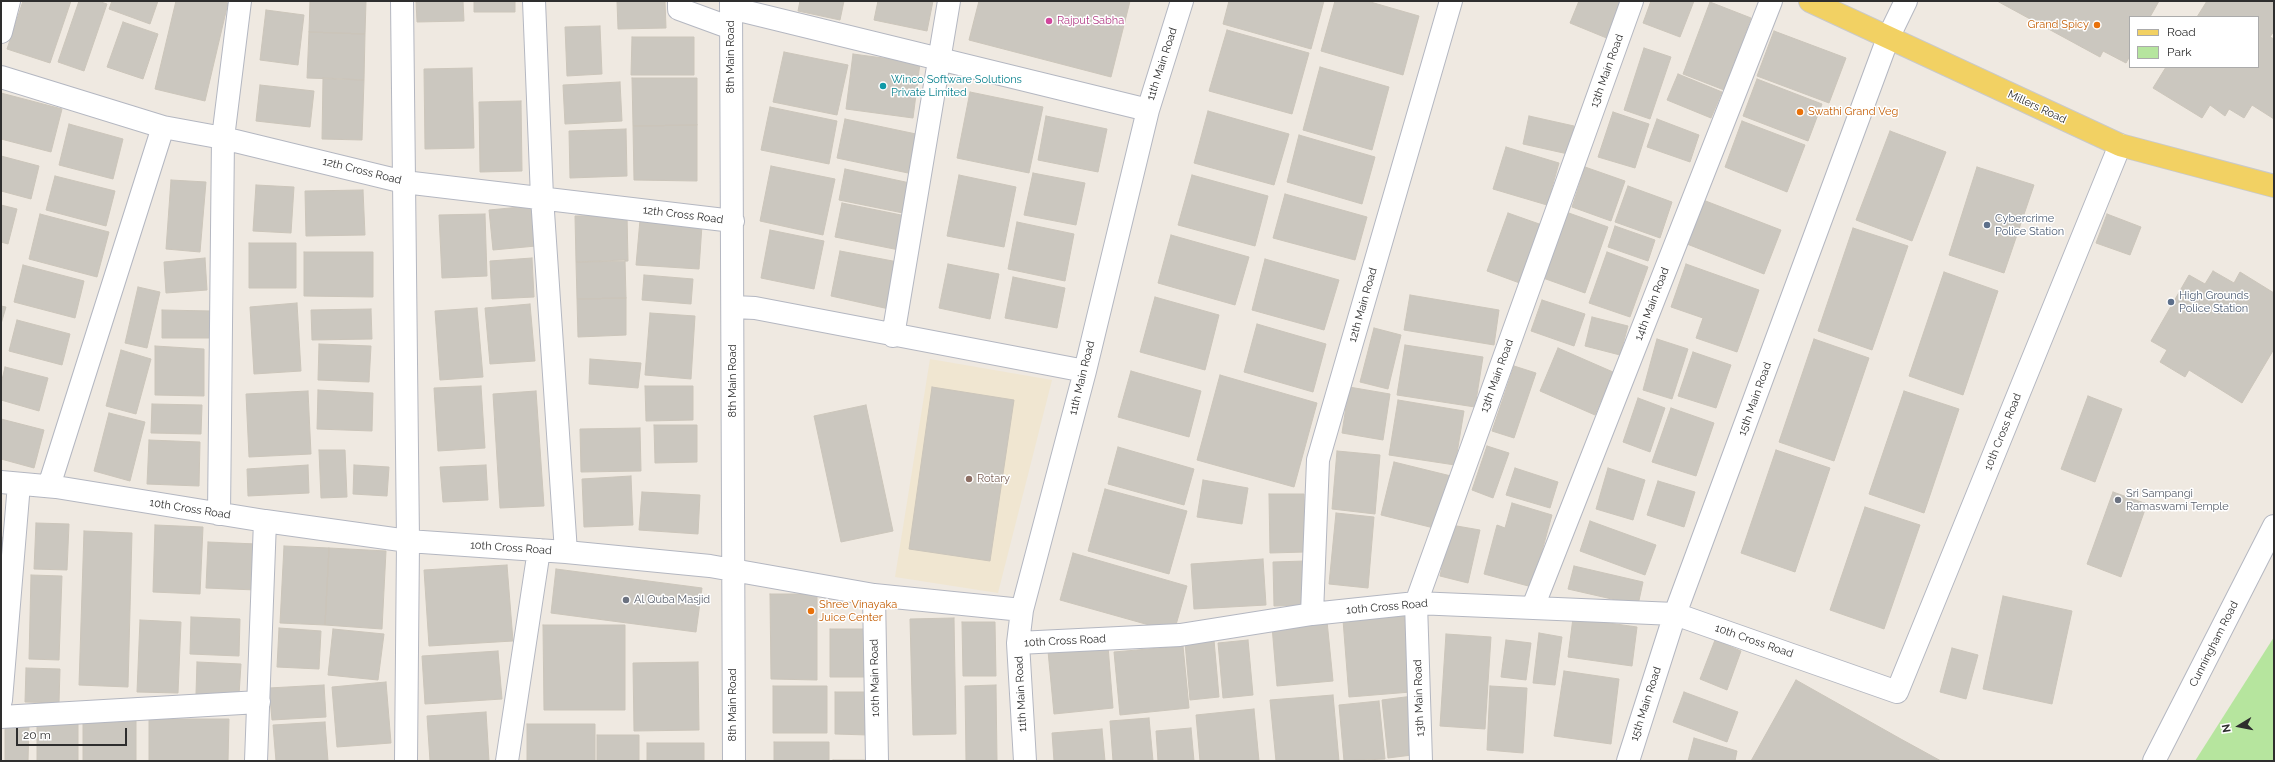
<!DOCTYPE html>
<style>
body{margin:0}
#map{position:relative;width:2275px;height:762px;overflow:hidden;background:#efe9e1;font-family:Raleway,sans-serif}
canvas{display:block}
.frame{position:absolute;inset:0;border:2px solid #2e2e2e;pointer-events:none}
.legend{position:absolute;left:2129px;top:16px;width:130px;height:52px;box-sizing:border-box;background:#fff;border:1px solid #ababab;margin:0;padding:5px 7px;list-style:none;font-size:12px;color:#2e2e2e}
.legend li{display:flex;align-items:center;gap:8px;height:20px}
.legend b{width:20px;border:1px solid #ababab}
.north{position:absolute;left:2219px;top:706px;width:40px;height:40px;-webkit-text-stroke:3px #fff;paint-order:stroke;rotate:260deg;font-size:11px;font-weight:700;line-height:16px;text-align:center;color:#2e2e2e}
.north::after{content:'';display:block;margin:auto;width:14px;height:18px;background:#2e2e2e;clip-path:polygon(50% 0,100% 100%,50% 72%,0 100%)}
.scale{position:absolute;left:16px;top:728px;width:111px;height:18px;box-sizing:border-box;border:2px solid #2e2e2e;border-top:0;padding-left:5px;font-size:12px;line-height:14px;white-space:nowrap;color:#2e2e2e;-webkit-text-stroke:3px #fff;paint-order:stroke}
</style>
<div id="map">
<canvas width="2275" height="762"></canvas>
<div class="frame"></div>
<ul class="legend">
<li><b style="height:5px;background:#f2d163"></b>Road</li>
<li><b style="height:11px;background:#b6e59e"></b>Park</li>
</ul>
<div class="north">N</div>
<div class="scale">20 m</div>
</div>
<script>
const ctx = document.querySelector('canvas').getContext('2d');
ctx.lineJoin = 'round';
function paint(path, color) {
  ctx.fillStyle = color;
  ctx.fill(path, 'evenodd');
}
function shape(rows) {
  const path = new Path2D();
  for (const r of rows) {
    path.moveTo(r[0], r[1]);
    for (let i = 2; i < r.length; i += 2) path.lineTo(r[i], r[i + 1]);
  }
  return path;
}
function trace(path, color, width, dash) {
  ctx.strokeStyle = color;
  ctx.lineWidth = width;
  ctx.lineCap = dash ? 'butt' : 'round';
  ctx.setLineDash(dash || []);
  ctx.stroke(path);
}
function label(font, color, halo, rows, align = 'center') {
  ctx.font = font + ' Raleway,sans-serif';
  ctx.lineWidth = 3;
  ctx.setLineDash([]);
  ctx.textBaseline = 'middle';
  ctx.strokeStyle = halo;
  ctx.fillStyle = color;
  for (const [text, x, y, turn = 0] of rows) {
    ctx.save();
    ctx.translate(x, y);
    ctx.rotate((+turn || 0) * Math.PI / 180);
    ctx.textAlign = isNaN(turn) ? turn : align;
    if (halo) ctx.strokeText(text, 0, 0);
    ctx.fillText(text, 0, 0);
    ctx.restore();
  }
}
const education = shape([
 [930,359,1052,380,998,593,895,577]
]);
const green = shape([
 [2274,637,2274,761,2195,761]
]);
const building = shape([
 [23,1,71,1,50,63,7,49,23,1],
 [79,1,98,1,107,4,84,71,58,62,79,1],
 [112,1,158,1,150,24,109,9,112,1],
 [176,1,219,1,228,3,205,101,155,89,176,1],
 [310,1,366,1,365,34,309,32,310,1],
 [416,1,463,1,464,21,417,22,416,1],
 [474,1,515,1,515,12,474,12,474,1],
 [617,1,665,1,666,28,618,29,617,1],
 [800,1,844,1,840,20,798,11,800,1],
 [878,1,933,1,927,31,874,20,878,1],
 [979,1,1130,1,1111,77,969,40,979,1],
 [1229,1,1324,1,1311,49,1223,24,1229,1],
 [1335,1,1367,1,1419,16,1403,75,1321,51,1335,1],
 [1579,1,1624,1,1609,39,1570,23,1579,1],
 [1651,1,1694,1,1680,37,1643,23,1651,1],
 [1997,1,2159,1,2150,17,2130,17,2130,56,2126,63,2103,51,2100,57,1997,1],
 [2207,1,2270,1,2274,3,2274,31,2270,37,2274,39,2274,119,2252,105,2244,118,2229,109,2225,116,2210,105,2202,118,2153,88,2166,67,2258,67,2258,17,2197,17,2207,1],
 [1710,2,1751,18,1724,90,1683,74,1710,2],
 [266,10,304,15,298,65,260,60,266,10],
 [123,22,158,34,143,79,107,67,123,22],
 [600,26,602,74,567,76,565,27,600,26],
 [1227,30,1309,53,1292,114,1209,91,1227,30],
 [1774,31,1846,58,1829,103,1757,76,1774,31],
 [309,32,365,34,364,80,307,78,309,32],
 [632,37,694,37,694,75,631,75,632,37],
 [1644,48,1671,57,1650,119,1624,110,1644,48],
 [784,52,848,65,837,115,773,102,784,52],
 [853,54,920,63,913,118,846,109,853,54],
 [1320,67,1389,87,1372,150,1303,130,1320,67],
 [472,68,474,148,425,149,424,69,472,68],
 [1678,74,1722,92,1711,118,1667,100,1678,74],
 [323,78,364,80,362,140,322,139,323,78],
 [632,78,697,78,697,125,633,126,632,78],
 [1757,79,1822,104,1808,141,1743,116,1757,79],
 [620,82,622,121,565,124,563,85,620,82],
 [260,85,314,91,310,127,256,121,260,85],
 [970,92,1043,107,1029,173,957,158,970,92],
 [1,93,62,109,51,152,1,139,1,93],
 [521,101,522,171,480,172,479,102,521,101],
 [770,107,837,121,829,164,761,150,770,107],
 [1208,111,1289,134,1274,185,1194,163,1208,111],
 [1613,112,1649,124,1635,168,1598,157,1613,112],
 [1046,116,1107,129,1098,172,1038,160,1046,116],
 [1529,116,1574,126,1568,154,1523,144,1529,116],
 [845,119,916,134,908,173,837,158,845,119],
 [1657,119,1699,135,1690,162,1647,147,1657,119],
 [1742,121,1805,145,1787,192,1725,167,1742,121],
 [69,124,123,139,113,179,59,165,69,124],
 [697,125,697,181,634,180,633,126,697,125],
 [626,129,627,176,570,178,569,131,626,129],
 [1890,131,1946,152,1912,241,1856,220,1890,131],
 [1299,135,1375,157,1362,204,1287,182,1299,135],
 [1506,147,1559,163,1547,205,1493,189,1506,147],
 [1,156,39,166,31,199,1,191,1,156],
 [771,166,835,179,823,235,760,221,771,166],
 [1585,167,1625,181,1611,221,1572,207,1585,167],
 [1977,167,2034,185,2004,273,1949,255,1977,167],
 [845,169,910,183,903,213,839,200,845,169],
 [1033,173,1085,183,1076,225,1024,215,1033,173],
 [959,175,1016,187,1004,247,947,236,959,175],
 [1192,175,1268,196,1255,246,1178,225,1192,175],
 [55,176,115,191,106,226,46,210,55,176],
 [171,180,206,182,200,252,166,249,171,180],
 [256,185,294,187,291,233,253,231,256,185],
 [1628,186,1672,202,1660,238,1615,222,1628,186],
 [363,190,365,235,306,236,305,191,363,190],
 [1285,194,1367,217,1355,260,1273,238,1285,194],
 [1703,200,1781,230,1764,274,1687,244,1703,200],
 [842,203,906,216,899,250,835,237,842,203],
 [1,205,17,209,8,244,1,242,1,205],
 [531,206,536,246,493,250,489,210,531,206],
 [1566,212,1608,227,1585,293,1543,278,1566,212],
 [1508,213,1545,226,1525,285,1487,271,1508,213],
 [40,214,109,232,97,277,29,259,40,214],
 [485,214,487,276,442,278,439,215,485,214],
 [2107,214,2141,227,2130,255,2096,243,2107,214],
 [627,215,628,261,576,262,575,216,627,215],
 [640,220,702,225,699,269,636,265,640,220],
 [1017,222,1074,234,1065,281,1008,269,1017,222],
 [1615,226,1655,240,1648,261,1608,247,1615,226],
 [1853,228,1908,246,1872,350,1818,331,1853,228],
 [770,230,824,241,814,289,761,278,770,230],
 [1171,235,1249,257,1235,305,1158,283,1171,235],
 [249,243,296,243,296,288,249,288,249,243],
 [840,251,898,262,889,309,831,296,840,251],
 [304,252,373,252,373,297,304,296,304,252],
 [1607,252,1648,267,1630,317,1589,303,1607,252],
 [205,258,207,290,166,293,164,262,205,258],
 [532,258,534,297,492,299,490,261,532,258],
 [1265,259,1339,280,1324,330,1252,310,1265,259],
 [625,260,626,298,577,299,576,262,625,260],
 [948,264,999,274,990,319,939,308,948,264],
 [1686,264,1759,290,1737,352,1696,338,1703,318,1671,307,1686,264],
 [23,265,84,281,75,318,14,302,23,265],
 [2213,271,2234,283,2240,272,2274,293,2274,349,2242,403,2189,370,2185,377,2160,362,2167,350,2151,341,2189,275,2205,284,2213,271],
 [1944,272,1998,291,1963,395,1909,376,1944,272],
 [644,275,693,279,691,304,642,300,644,275],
 [1013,277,1065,288,1057,328,1005,318,1013,277],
 [138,287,160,292,147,348,125,343,138,287],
 [1410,295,1499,310,1494,345,1404,330,1410,295],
 [1155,297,1219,315,1205,370,1140,352,1155,297],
 [626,298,626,335,578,337,577,299,626,298],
 [1542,300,1585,314,1574,346,1531,331,1542,300],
 [297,303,301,371,254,374,250,307,297,303],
 [530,304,535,361,490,364,485,308,530,304],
 [1,306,6,307,1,324,1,306],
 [477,308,483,377,440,380,435,311,477,308],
 [371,309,372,339,312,340,311,310,371,309],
 [162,310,212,311,212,338,162,338,162,310],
 [650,313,695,316,691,379,645,375,650,313],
 [1592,317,1628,326,1620,355,1585,346,1592,317],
 [17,320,70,334,62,365,9,351,17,320],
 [1257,324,1326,344,1313,392,1244,372,1257,324],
 [1374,328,1401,335,1388,389,1360,382,1374,328],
 [1657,339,1688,349,1672,399,1643,390,1657,339],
 [1814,339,1869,358,1834,461,1779,442,1814,339],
 [319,344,371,346,369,382,318,380,319,344],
 [1405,345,1483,357,1475,407,1397,395,1405,345],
 [155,346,204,349,204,396,155,395,155,346],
 [1558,348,1613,372,1595,415,1540,391,1558,348],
 [121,350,151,359,136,414,106,406,121,350],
 [1693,352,1731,365,1716,408,1678,396,1693,352],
 [590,359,641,363,638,388,589,384,590,359],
 [1514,366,1536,373,1514,438,1492,431,1514,366],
 [5,367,48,378,39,411,1,400,1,384,5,367],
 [1131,371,1201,391,1189,437,1118,417,1131,371],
 [1220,375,1317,403,1294,487,1197,460,1220,375],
 [481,386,485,448,438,451,434,388,481,386],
 [645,386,693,386,693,420,646,421,645,386],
 [932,387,1014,400,990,561,909,549,932,387],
 [1349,387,1390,394,1383,440,1342,433,1349,387],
 [318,390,373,393,372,431,317,429,318,390],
 [308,391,311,454,249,457,246,394,308,391],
 [536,391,544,506,500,508,493,394,536,391],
 [1904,391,1959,409,1924,513,1869,494,1904,391],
 [2088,396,2122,409,2095,482,2061,469,2088,396],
 [1638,398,1665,408,1650,452,1623,442,1638,398],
 [1398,400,1464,411,1455,465,1389,455,1398,400],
 [152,404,202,405,201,434,151,433,152,404],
 [866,405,893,531,841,542,814,416,866,405],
 [1671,408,1714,423,1696,476,1652,462,1671,408],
 [109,413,145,422,130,481,94,471,109,413],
 [1,419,44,430,34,468,1,459,1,419],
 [654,425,697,425,697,462,655,463,654,425],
 [640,428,641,471,581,472,580,429,640,428],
 [149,440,200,442,199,486,147,484,149,440],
 [1487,446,1509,453,1493,498,1472,490,1487,446],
 [1118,447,1194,469,1184,505,1108,484,1118,447],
 [319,450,345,450,347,497,321,498,319,450],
 [1776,450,1830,468,1795,572,1741,553,1776,450],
 [1337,451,1380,455,1375,514,1332,509,1337,451],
 [1394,462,1451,476,1438,529,1381,515,1394,462],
 [308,465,309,493,248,496,247,469,308,465],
 [354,465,389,467,387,496,353,494,354,465],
 [486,465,488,500,443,502,440,467,486,465],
 [1515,468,1558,482,1550,508,1506,495,1515,468],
 [1608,468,1645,480,1633,520,1596,509,1608,468],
 [631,476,633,525,584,527,582,479,631,476],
 [1203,480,1248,488,1242,524,1197,517,1203,480],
 [1658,481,1695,492,1684,527,1647,515,1658,481],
 [1105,489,1187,511,1169,574,1088,551,1105,489],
 [642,492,700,495,698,534,639,530,642,492],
 [2113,492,2147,504,2121,577,2087,564,2113,492],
 [1269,494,1304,494,1305,552,1270,553,1269,494],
 [1512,503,1552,515,1532,587,1484,574,1497,525,1505,528,1512,503],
 [1865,507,1920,525,1884,629,1830,610,1865,507],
 [1336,513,1374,517,1368,588,1329,584,1336,513],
 [1590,521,1656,545,1645,575,1580,551,1590,521],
 [36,523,69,524,67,570,34,569,36,523],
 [155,525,203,527,200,594,153,592,155,525],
 [1451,525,1480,530,1468,583,1440,576,1451,525],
 [84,531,132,533,128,687,79,685,84,531],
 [1,537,8,538,1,573,1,537],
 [208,542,257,544,256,590,206,588,208,542],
 [284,546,329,548,325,625,280,623,284,546],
 [329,548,386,551,382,629,325,625,329,548],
 [1073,553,1187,586,1174,632,1060,600,1073,553],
 [1263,559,1266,605,1194,609,1191,564,1263,559],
 [1305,561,1306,605,1274,606,1273,562,1305,561],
 [507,565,513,641,429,646,424,570,507,565],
 [1574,566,1643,582,1638,605,1568,589,1574,566],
 [556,569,702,588,696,632,551,613,556,569],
 [31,575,62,576,59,660,29,659,31,575],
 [770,594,817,594,817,680,771,679,770,594],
 [2003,596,2072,611,2052,704,1983,689,2003,596],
 [1404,614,1411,692,1349,697,1343,620,1404,614],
 [191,617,240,619,239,656,190,654,191,617],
 [954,618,956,734,913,735,910,619,954,618],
 [1573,618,1637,627,1632,666,1568,657,1573,618],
 [140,620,181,622,178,693,137,692,140,620],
 [1327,621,1333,681,1277,686,1272,626,1327,621],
 [962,622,995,622,996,676,963,676,962,622],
 [543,625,625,625,625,710,544,710,543,625],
 [279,628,321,631,319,669,277,667,279,628],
 [333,629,384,634,378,680,328,675,333,629],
 [830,629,865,629,865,677,830,677,830,629],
 [1539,633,1562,637,1555,685,1533,683,1539,633],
 [1446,634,1491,637,1485,729,1440,726,1446,634],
 [1214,640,1219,697,1190,700,1185,642,1214,640],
 [1248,640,1253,695,1223,698,1218,643,1248,640],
 [1506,640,1531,643,1526,680,1501,677,1506,640],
 [1715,640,1741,651,1727,690,1700,679,1715,640],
 [1108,646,1113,708,1054,714,1048,651,1108,646],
 [1183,646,1189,708,1120,715,1114,652,1183,646],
 [1952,648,1978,655,1966,699,1940,692,1952,648],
 [498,651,502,699,425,704,422,656,498,651],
 [197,662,241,664,239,695,196,694,197,662],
 [698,662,699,730,634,731,633,663,698,662],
 [26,668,60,669,59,703,25,702,26,668],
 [1564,671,1619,679,1611,744,1554,736,1564,671],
 [1796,680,1899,738,1941,761,1751,761,1796,680],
 [386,682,391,743,337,747,332,687,386,682],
 [324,685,326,717,272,720,269,688,324,685],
 [996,685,997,761,966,761,965,686,996,685],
 [773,686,827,686,827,733,773,733,773,686],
 [1490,686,1527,688,1523,753,1487,750,1490,686],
 [835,692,868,692,868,735,835,734,835,692],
 [1684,692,1738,712,1727,742,1673,722,1684,692],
 [1333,695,1339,761,1276,761,1270,700,1333,695],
 [1413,696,1420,754,1388,758,1382,700,1413,696],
 [1379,701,1385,759,1344,761,1339,705,1379,701],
 [1254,709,1259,761,1200,761,1196,715,1254,709],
 [486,712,489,761,430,761,427,716,486,712],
 [83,717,136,717,136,761,83,761,83,717],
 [37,718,78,718,78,761,37,761,37,718],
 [1149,718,1153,761,1113,761,1110,721,1149,718],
 [149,719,229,719,228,761,149,761,149,719],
 [325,722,328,761,276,761,273,725,325,722],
 [527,724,595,724,595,761,527,761,527,724],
 [5,726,29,726,28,761,5,761,5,726],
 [1191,728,1194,761,1158,761,1156,731,1191,728],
 [1102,729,1105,761,1054,761,1052,733,1102,729],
 [597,735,639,735,639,761,597,761,597,735],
 [1694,738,1737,751,1735,761,1688,761,1694,738],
 [774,742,829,742,829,761,774,761,774,742],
 [647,743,704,743,704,761,647,761,647,743],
 [833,760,865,760,865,761,833,761,833,760]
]);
const minor = shape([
 [402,1,408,541,406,761],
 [534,1,542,197,566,552],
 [679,1,679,9,731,28],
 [731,1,734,761],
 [731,8,1148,110],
 [1,32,9,1],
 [1,77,163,127,223,138,404,182,733,221],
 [734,307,755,308,1085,371],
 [893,336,949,1],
 [1,482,56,487,265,521,408,541,566,552,710,566,874,595,1022,610],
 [49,486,163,127],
 [219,514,223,138,240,1],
 [874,595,877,761],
 [1533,607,1771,1],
 [1312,614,1318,460,1451,1],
 [1018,643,1180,635,1312,614,1416,603,1675,614,1897,692,2120,145],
 [1,700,19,484],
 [1,717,259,702],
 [256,761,265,521],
 [507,761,539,550],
 [1025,761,1018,643,1022,610,1085,371,1148,110,1182,1],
 [1421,761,1416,603,1632,1],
 [1628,761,1675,614,1888,38,1906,1],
 [2154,761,2274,526]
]);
const major = shape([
 [1810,1,2120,145,2274,186]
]);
const markers = [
 [1049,21,4,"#d1479c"],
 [2097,25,4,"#e8710a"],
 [883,86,4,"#0f9aa8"],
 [1800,112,4,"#e8710a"],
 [1987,225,4,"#5c6f8a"],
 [2171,302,4,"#5c6f8a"],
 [969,479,4,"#8d6e63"],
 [2118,500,4,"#6b7280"],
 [626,600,4,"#6b7280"],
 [811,611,4,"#e8710a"]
];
const hotelNames = [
 ["Rajput Sabha",1057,21]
];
const foodNames = [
 ["Grand Spicy",2089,25,"right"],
 ["Swathi Grand Veg",1808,112],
 ["Shree Vinayaka",819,605],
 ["Juice Center",819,618]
];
const streetNames = [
 ["8th Main Road",731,57,-90],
 ["11th Main Road",1162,64,-72],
 ["13th Main Road",1607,71,-70],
 ["Millers Road",2037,107,25],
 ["12th Cross Road",362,171,14],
 ["12th Cross Road",683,215,7],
 ["14th Main Road",1652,304,-69],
 ["12th Main Road",1363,305,-74],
 ["13th Main Road",1497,376,-70],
 ["11th Main Road",1082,378,-76],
 ["8th Main Road",733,381,-90],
 ["15th Main Road",1755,399,-70],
 ["10th Cross Road",2003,432,-68],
 ["10th Cross Road",190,509,9],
 ["10th Cross Road",511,548,4],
 ["10th Cross Road",1387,607,-5],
 ["10th Cross Road",1065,641,-3],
 ["10th Cross Road",1754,641,19],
 ["Cunningham Road",2214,644,-63],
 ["10th Main Road",875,678,-91],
 ["11th Main Road",1021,694,-93],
 ["13th Main Road",1419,698,-92],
 ["15th Main Road",1646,704,-72],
 ["8th Main Road",733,705,-90]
];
const cultureNames = [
 ["Winco Software Solutions",891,80],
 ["Private Limited",891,93]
];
const serviceNames = [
 ["Cybercrime",1995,219],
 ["Police Station",1995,232],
 ["High Grounds",2179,296],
 ["Police Station",2179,309]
];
const educationNames = [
 ["Rotary",977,479]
];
const worshipNames = [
 ["Sri Sampangi",2126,494],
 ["Ramaswami Temple",2126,507],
 ["Al Quba Masjid",634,600]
];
paint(education, '#f0e6d1');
paint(green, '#b6e59e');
paint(building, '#cbc7bf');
trace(building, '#cbc5ba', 1);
trace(minor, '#b4b7c1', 24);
trace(major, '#c9c9c9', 24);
trace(minor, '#fff', 22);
trace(major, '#f2d163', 22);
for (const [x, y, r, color] of markers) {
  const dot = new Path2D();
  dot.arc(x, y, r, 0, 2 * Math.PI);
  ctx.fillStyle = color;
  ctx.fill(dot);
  trace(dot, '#fff', 1.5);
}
label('11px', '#b23c85', '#fff', hotelNames, 'left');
label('11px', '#c56008', '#fff', foodNames, 'left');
label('11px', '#2e2e2e', '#fff', streetNames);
label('11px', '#0d838f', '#fff', cultureNames, 'left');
label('11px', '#4e5e75', '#fff', serviceNames, 'left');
label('11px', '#785e54', '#fff', educationNames, 'left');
label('11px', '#5b616d', '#fff', worshipNames, 'left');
</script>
